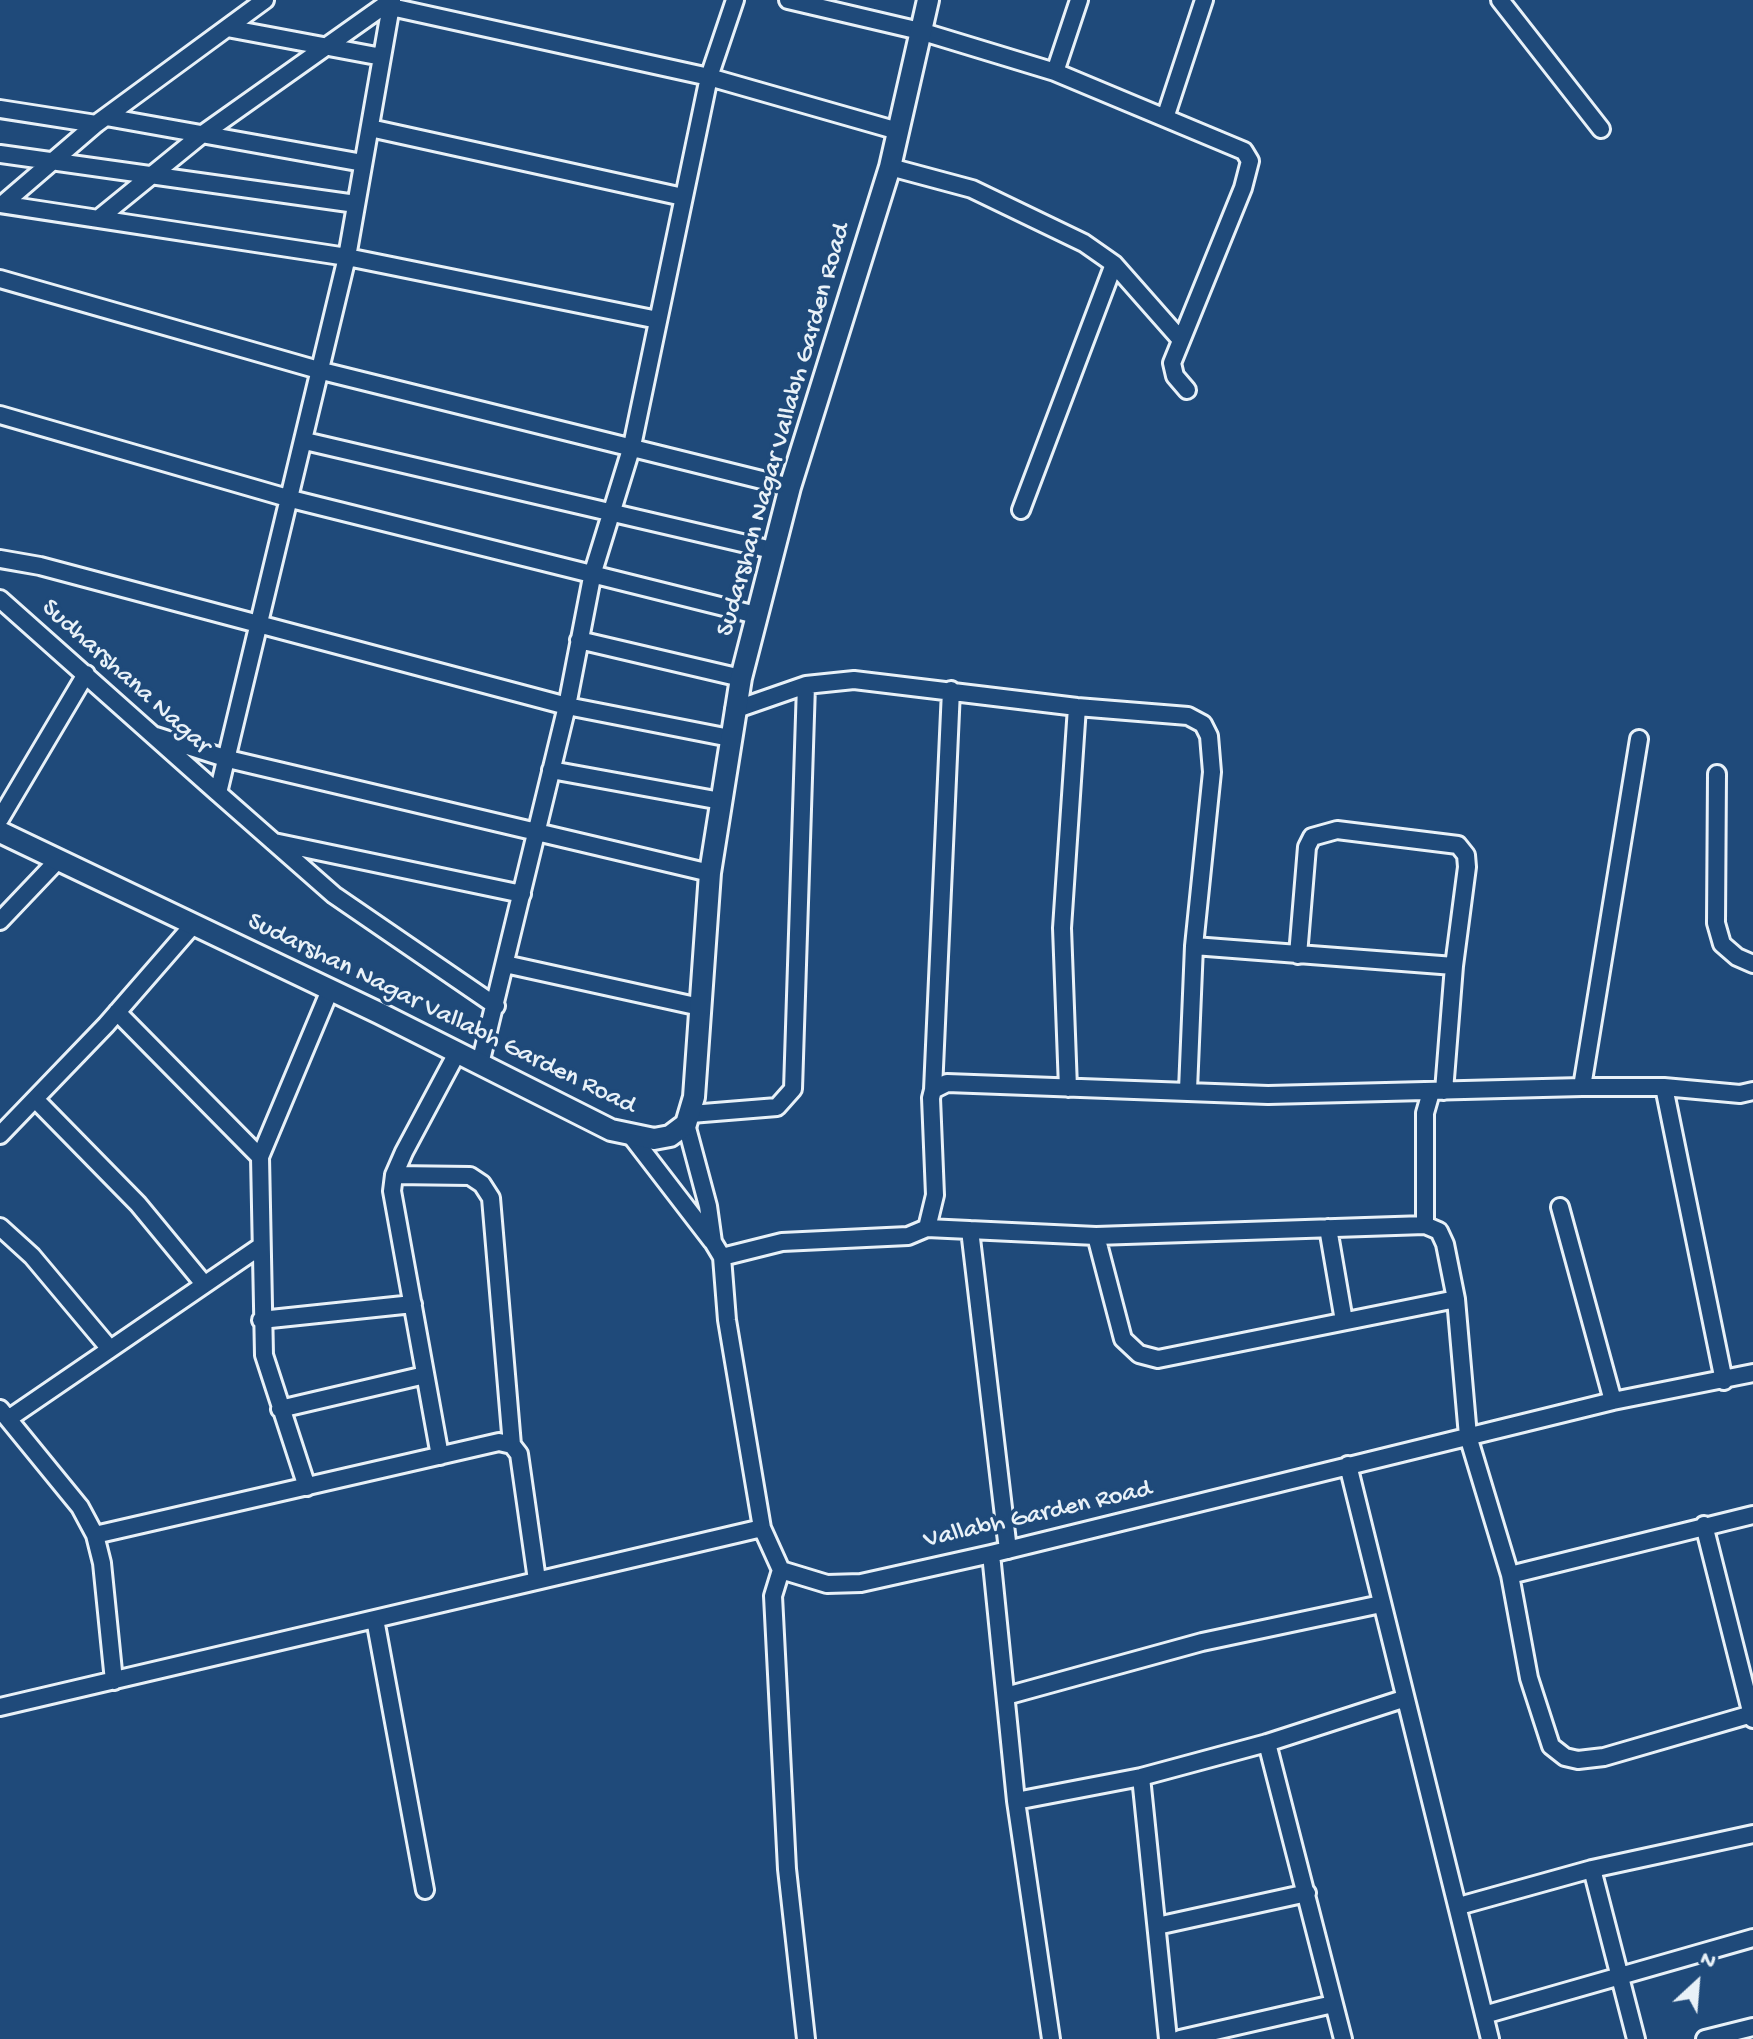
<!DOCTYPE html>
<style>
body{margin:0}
#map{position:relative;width:1753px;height:2039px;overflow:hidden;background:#1f4a7a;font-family:"Gochi Hand",sans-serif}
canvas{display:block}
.north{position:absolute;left:1657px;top:1943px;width:80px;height:80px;-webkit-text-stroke:6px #1f4a7a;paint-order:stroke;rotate:26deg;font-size:22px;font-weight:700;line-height:32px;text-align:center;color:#e8f1f8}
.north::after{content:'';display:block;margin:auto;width:28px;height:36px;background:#e8f1f8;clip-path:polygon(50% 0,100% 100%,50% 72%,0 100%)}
</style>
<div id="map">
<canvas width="1753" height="2039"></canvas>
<div class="north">N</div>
</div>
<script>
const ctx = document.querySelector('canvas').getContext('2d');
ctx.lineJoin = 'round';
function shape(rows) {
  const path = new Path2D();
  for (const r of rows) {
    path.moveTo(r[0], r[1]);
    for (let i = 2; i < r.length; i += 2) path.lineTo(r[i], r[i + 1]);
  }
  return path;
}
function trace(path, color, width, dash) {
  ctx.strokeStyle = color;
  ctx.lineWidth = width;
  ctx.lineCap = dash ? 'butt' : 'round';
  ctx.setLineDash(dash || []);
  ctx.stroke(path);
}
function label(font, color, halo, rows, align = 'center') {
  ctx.font = font + ' "Gochi Hand",sans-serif';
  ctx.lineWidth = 7;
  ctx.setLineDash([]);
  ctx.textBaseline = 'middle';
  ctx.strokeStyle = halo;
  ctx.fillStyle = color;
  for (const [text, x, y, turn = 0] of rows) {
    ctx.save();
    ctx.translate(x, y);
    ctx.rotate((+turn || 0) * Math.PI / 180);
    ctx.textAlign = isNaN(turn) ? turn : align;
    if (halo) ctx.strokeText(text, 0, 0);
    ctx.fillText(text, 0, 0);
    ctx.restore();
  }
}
const minor = shape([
 [392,0,347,257,218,793,334,895,496,1006],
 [788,0,920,31,1055,72,1244,151,1250,161,1243,188,1172,363,1175,376,1187,390],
 [1500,0,1601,129],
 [391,7,709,77,898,131],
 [227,28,382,57],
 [1055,72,1079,0],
 [0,109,96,124],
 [106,117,363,163],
 [1165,118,1204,0],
 [370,128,683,197],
 [0,154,356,204],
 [890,167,972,189,1084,243,1114,264,1181,340],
 [0,204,347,257,658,320],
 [3,204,96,124,265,0],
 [98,219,200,136,392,0],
 [0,279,322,371,790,487],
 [0,415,291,499,756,615],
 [305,441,772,550],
 [1021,510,1114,264],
 [0,559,40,566,567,706,730,738],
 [0,599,218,793],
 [579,640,741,678],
 [734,710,806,685,854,680,1077,707,1188,716,1203,724,1209,736,1212,772,1194,946,1188,1090],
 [153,735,228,759,710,873],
 [551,770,721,801],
 [1717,774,1716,923,1722,944,1737,957,1753,964],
 [0,819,86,674],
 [274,842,522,894],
 [0,921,58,860],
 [1194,946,1454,966],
 [1298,955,1307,847,1312,837,1337,830,1458,845,1466,855,1467,867,1454,966,1444,1091],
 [505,964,700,1007],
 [117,1012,260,1157],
 [480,1064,567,706,593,572,632,446,709,77,735,0],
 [1582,1087,1639,739],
 [1664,1087,1724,1381],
 [1068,1088,1062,928,1077,707],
 [933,1090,951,690],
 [35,1099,138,1204,204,1284],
 [691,1114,777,1107,793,1089,806,685],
 [686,1124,708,1206,713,1242,722,1257,727,1320,762,1528,781,1570,827,1584,861,1583,991,1554,1613,1401,1753,1373],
 [0,1135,106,1025,193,925],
 [632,1137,712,1241],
 [394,1175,470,1176,482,1184,491,1198,512,1445],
 [1560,1207,1613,1401],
 [1425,1225,1425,1113,1431,1092],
 [0,1227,32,1256,110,1349],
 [927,1228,1096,1236,1123,1339,1139,1354,1158,1359,1456,1299],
 [1328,1228,1344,1321],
 [970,1230,1008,1550],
 [1096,1236,1425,1225,1439,1231,1445,1244,1456,1299,1468,1436,1510,1575,1529,1678,1551,1746,1565,1757,1578,1760,1604,1757,1752,1714],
 [722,1257,782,1242,908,1236,927,1228,935,1195,931,1098,933,1090,947,1083,1268,1095,1582,1087,1664,1087,1740,1094,1753,1091],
 [261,1320,413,1304],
 [0,1409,80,1507,95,1535,102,1563,114,1681],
 [280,1409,425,1375],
 [8,1419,261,1246],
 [440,1456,392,1191,394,1175,404,1152,457,1053],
 [1348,1465,1490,2039],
 [307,1487,264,1355,260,1157,330,990],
 [1704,1525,1753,1719],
 [95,1535,499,1442,512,1445,519,1454,537,1580],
 [991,1554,1016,1801,1051,2039],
 [781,1570,773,1596,787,1869,806,2039],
 [1510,1575,1753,1515],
 [375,1619,425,1890],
 [1006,1696,1202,1642,1381,1604],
 [0,1707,762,1528],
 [1267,1743,1343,2039],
 [1141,1777,1168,2039],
 [1016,1801,1141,1777,1267,1743,1403,1699],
 [1592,1869,1636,2039],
 [1459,1906,1592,1869,1753,1834],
 [1157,1926,1307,1893],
 [1484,2015,1753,1938],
 [1180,2039,1333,2004],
 [1705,2039,1753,2027]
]);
const tertiary = shape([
 [0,832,379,1013,611,1130,654,1139,670,1136,686,1124,694,1097,710,873,741,678,790,487,890,167,928,0]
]);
const streetNames = [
 ["Sudarshan Nagar Vallabh Garden Road",785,430,-74],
 ["Sudharshana Nagar",125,678,42],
 ["Sudarshan Nagar Vallabh Garden Road",441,1015,26],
 ["Vallabh Garden Road",1038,1516,-13]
];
trace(minor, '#e8f1f8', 22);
trace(tertiary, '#e8f1f8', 26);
trace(minor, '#1f4a7a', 16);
trace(tertiary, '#1f4a7a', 20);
label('26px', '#e8f1f8', '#1f4a7a', streetNames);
</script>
